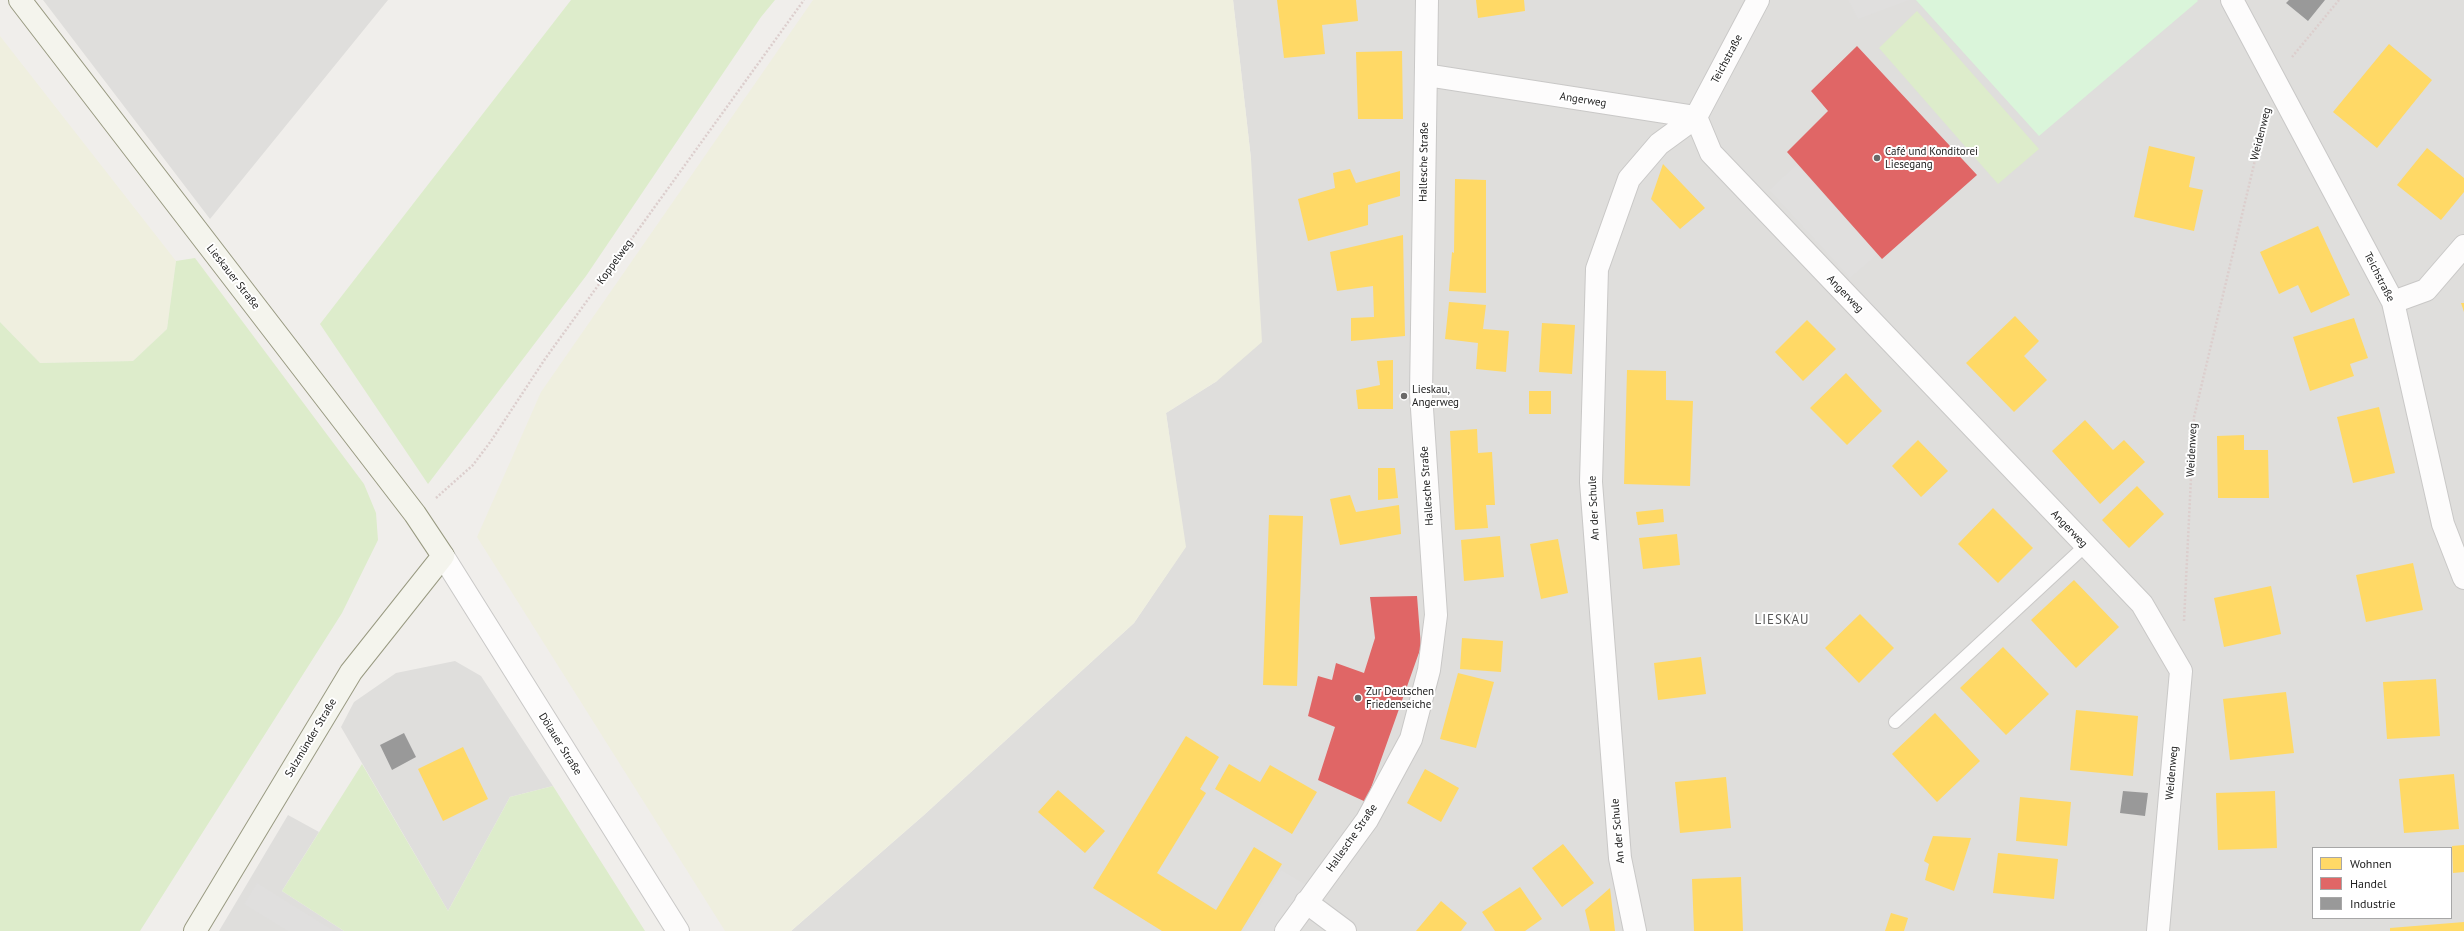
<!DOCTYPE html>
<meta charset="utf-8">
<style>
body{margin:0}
#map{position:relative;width:2464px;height:931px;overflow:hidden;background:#f0eeeb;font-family:"PT Sans",sans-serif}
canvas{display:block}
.legend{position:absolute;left:2312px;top:847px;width:140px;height:72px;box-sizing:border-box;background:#fff;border:1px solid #a7a7a7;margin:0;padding:5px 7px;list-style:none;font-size:12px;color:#222}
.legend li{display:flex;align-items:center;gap:8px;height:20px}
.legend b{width:20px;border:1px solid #a7a7a7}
</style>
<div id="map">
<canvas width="2464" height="931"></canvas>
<ul class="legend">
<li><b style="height:11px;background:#ffd966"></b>Wohnen</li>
<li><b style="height:11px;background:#e06666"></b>Handel</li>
<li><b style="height:11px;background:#999"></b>Industrie</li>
</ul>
</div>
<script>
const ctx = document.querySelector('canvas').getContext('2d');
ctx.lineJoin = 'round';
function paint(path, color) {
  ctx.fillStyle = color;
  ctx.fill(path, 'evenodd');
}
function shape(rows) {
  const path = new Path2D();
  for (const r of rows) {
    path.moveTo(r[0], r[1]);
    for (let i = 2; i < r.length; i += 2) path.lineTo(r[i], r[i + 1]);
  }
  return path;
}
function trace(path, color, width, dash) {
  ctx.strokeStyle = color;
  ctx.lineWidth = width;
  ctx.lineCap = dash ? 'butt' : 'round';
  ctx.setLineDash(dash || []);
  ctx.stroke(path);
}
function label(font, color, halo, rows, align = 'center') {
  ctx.font = font + ' "PT Sans",sans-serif';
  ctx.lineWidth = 4;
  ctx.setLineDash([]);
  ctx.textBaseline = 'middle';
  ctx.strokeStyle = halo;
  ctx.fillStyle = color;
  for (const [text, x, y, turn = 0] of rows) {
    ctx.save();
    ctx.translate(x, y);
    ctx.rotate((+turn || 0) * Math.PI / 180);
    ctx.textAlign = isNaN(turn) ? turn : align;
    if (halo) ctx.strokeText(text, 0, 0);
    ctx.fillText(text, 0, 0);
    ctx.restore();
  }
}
const residential = shape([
 [43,0,388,0,210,219],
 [1233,0,2464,0,2464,931,791,931,924,815,1134,623,1185,547,1166,413,1217,381,1251,159],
 [2313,848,2451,848,2451,918,2313,918],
 [455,661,481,676,553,786,510,797,448,911,341,727,354,702,396,673],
 [288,815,319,832,282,891,344,931,219,931]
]);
const farmland = shape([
 [813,0,1233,0,1251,159,1262,342,1217,381,1166,413,1186,547,1134,623,924,815,791,931,725,931,477,537,541,392],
 [0,36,176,261,167,329,133,361,40,363,0,322]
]);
const grass = shape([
 [571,0,775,0,761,17,586,276,428,484,320,324],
 [1917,11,2039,149,1998,184,1879,48],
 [195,258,364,484,376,513,378,540,342,613,140,931,0,931,0,322,40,363,133,361,167,329,176,261],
 [362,764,448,911,510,797,553,786,645,931,344,931,282,891]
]);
const park = shape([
 [1916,0,2197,0,2198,1,2039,136]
]);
const parking = shape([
 [1848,0,1909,0,1858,19],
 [1797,164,1878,254,1850,278,1769,190],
 [1281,870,1315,890,1287,931,1244,931],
 [257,883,334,931,288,931,244,904]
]);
const homes = shape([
 [1277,0,1356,0,1358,21,1322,25,1325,54,1284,58],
 [1476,0,1524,0,1525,11,1478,18],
 [2389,44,2432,80,2377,148,2333,112],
 [1402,51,1403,119,1358,119,1356,52],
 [2149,146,2195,157,2189,187,2203,190,2194,231,2134,217],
 [2427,148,2464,178,2464,192,2441,220,2397,185],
 [1663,164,1705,208,1680,229,1651,199],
 [1350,169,1356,183,1400,171,1400,196,1368,205,1368,225,1308,241,1298,199,1335,188,1333,173],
 [1455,179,1486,180,1486,293,1449,291,1452,252,1454,253],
 [2318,226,2350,295,2311,313,2298,285,2279,294,2260,252],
 [1403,235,1405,336,1351,341,1351,318,1374,317,1373,286,1337,291,1330,252],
 [1449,302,1486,305,1483,329,1509,331,1506,372,1476,369,1478,343,1445,339],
 [2461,303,2464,303,2464,312],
 [2015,316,2039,341,2024,356,2047,380,2014,412,1966,363],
 [2354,318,2368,358,2350,364,2354,376,2310,391,2293,337],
 [1807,320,1836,349,1803,381,1775,352],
 [1542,323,1575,325,1572,374,1539,372],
 [1393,360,1393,409,1358,409,1356,390,1380,385,1377,361],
 [1627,370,1666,371,1666,400,1693,401,1690,486,1624,484],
 [1846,373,1882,411,1847,445,1810,408],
 [1529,391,1551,391,1551,414,1529,414],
 [2379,407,2395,473,2353,483,2337,417],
 [2085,420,2113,450,2124,440,2145,462,2100,504,2052,451],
 [1477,429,1478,453,1492,452,1495,505,1486,505,1488,528,1455,530,1450,431],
 [2244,435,2244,450,2268,450,2269,498,2218,498,2217,436],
 [1918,440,1948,471,1921,497,1892,466],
 [1378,468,1395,468,1398,498,1378,500],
 [2137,486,2164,514,2129,548,2102,520],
 [1350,495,1356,512,1399,505,1401,534,1340,545,1330,499],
 [1993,508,2033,548,1998,583,1958,544],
 [1663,509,1664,522,1638,525,1636,512],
 [1269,515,1303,516,1297,686,1263,685],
 [1677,534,1680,565,1643,569,1639,538],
 [1500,536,1504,577,1464,581,1461,540],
 [1558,539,1568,593,1541,599,1530,544],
 [2413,563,2423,610,2366,622,2356,575],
 [2074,580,2119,627,2076,668,2031,620],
 [2271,586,2281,634,2224,647,2214,598],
 [1860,614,1894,648,1859,683,1825,648],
 [1462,638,1503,641,1501,672,1460,669],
 [2003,647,2049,694,2006,735,1960,688],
 [1701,657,1706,694,1658,700,1654,663],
 [1458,673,1494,682,1476,748,1440,739],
 [2436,679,2440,736,2387,739,2383,682],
 [2286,692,2294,753,2230,760,2223,699],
 [2076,710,2138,716,2133,776,2070,770],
 [1935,713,1980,761,1937,802,1892,754],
 [1186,736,1219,757,1200,789,1206,793,1157,873,1216,910,1254,847,1282,864,1241,931,1162,931,1093,888],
 [463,747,488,799,443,821,418,769],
 [1229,764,1260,782,1270,765,1317,792,1292,834,1215,789],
 [1425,769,1459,788,1441,822,1407,803],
 [2454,774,2459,829,2404,833,2399,779],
 [1726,777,1731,828,1680,833,1675,782],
 [1058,790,1105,831,1085,853,1038,812],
 [2275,791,2277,848,2218,850,2216,793],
 [2020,797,2071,802,2067,846,2016,841],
 [1933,836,1971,838,1954,891,1925,880,1929,864,1924,861],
 [1563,844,1594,883,1562,907,1532,868],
 [2464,845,2464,872,2453,873,2452,846],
 [1998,853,2058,859,2054,899,1993,893],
 [1741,877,1743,931,1694,931,1692,879],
 [1520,887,1542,919,1525,931,1495,931,1482,912],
 [1610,888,1615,931,1590,931,1585,910],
 [1441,901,1467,923,1461,931,1416,931],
 [1891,913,1908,918,1904,931,1885,931],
 [2464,922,2464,931,2390,931,2390,928]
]);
const shops = shape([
 [1857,46,1977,175,1882,259,1787,152,1828,111,1811,91],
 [1417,596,1421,647,1366,802,1318,780,1335,727,1308,716,1318,676,1332,680,1336,663,1364,673,1375,638,1370,597]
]);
const industry = shape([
 [2289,0,2325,0,2308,21,2286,3],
 [404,733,416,757,392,770,380,745],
 [2123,791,2148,793,2145,816,2120,813]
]);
const path = shape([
 [2292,57,2339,0],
 [436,498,473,465,491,441,545,359,804,0],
 [2184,621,2194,417,2265,118]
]);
const lane = shape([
 [1895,722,2085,546]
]);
const street = shape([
 [2232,0,2393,302,2443,524,2464,578],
 [1426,75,1696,117],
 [1696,117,1711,153,2142,604,2181,671,2158,931],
 [2393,302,2426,290,2464,246],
 [443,556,678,931],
 [1306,902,1345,931],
 [1286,931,1367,820,1411,739,1429,670,1436,615,1421,394,1427,0],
 [1635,931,1620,858,1591,482,1597,269,1629,179,1659,144,1696,117,1758,0]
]);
const secondary = shape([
 [20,0,415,514,443,556,351,672,195,931]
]);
const markers = [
 [1877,158,4,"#6a6968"],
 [1404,396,4,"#6a6968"],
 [1358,698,4,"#6a6968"]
];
const streetNames = [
 ["Teichstraße",1727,59,-62],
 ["Angerweg",1583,100,9],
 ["Weidenweg",2261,134,-76],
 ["Hallesche Straße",1424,162,-89],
 ["Koppelweg",615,262,-54],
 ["Lieskauer Straße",233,277,52],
 ["Teichstraße",2379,277,63],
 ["Angerweg",1845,294,46],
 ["Weidenweg",2192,450,-87],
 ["Hallesche Straße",1427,486,-94],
 ["An der Schule",1594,508,-93],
 ["Angerweg",2069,529,46],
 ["Salzmünder Straße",311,738,-59],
 ["Dölauer Straße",560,744,58],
 ["Weidenweg",2172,773,-85],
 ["An der Schule",1618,831,-95],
 ["Hallesche Straße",1352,838,-55]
];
const poiNames = [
 ["Café und Konditorei",1885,152],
 ["Liesegang",1885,165],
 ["Lieskau,",1412,390],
 ["Angerweg",1412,403],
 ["Zur Deutschen",1366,692],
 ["Friedenseiche",1366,705]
];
const quarterNames = [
 ["LIESKAU",1782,620]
];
paint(residential, '#dfdedc');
paint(farmland, '#efefdf');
paint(grass, '#ddeccb');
paint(park, '#daf5da');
paint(parking, '#e0dfde');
paint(homes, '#ffd966');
paint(shops, '#e06666');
paint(industry, '#999');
trace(lane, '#c9c8c7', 14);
trace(street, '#c9c8c7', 24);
trace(secondary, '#999a82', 24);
trace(path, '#dccecd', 2.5, [2, 2]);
trace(lane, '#fdfcfc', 12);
trace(street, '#fdfcfc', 22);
trace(secondary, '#f4f4ed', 22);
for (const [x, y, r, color] of markers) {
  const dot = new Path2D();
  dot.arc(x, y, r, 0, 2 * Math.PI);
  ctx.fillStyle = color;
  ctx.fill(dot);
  trace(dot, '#fff', 1.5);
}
label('11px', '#222', '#fff', streetNames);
label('11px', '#222', '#fff', poiNames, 'left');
ctx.letterSpacing = '1px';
label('13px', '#555', '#fff', quarterNames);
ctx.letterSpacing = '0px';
</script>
